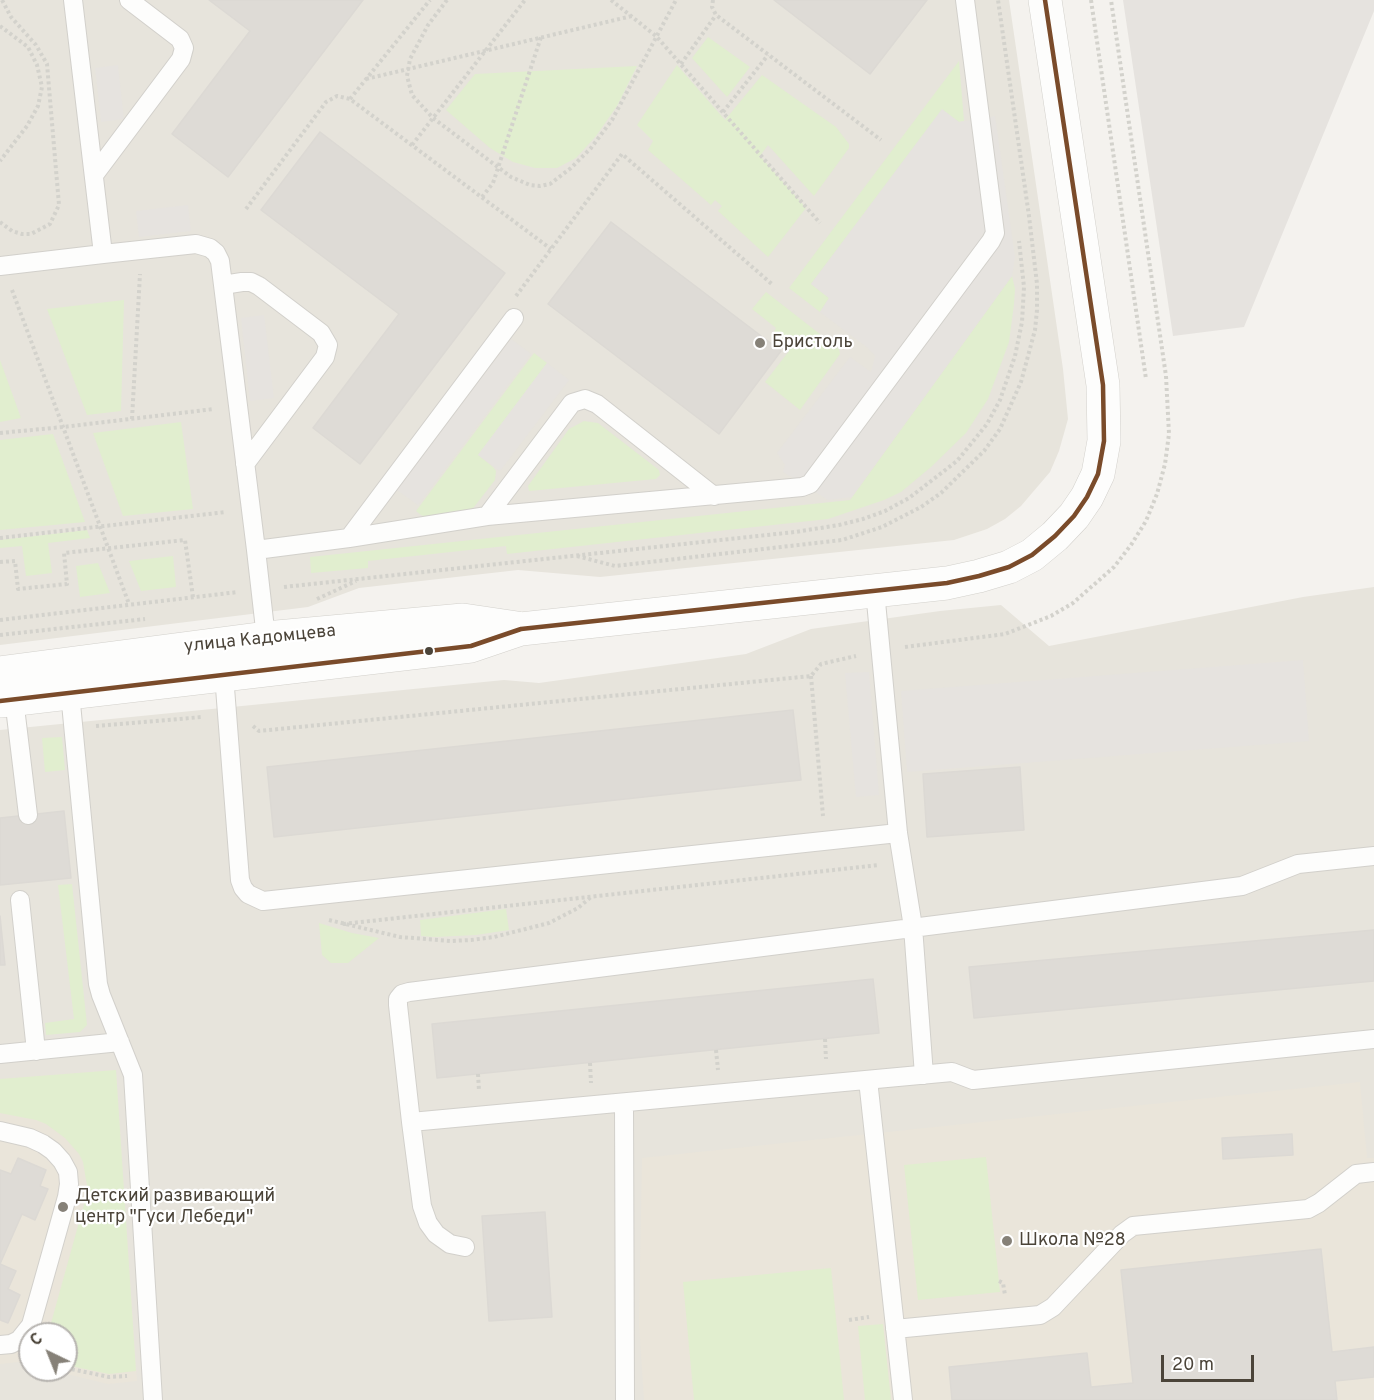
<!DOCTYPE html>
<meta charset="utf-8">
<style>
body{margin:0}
#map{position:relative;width:1374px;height:1400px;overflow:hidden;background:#f4f2ee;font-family:Overpass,sans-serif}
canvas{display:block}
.north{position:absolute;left:18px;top:1322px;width:60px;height:60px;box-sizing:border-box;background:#fff;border:2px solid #b7b4b0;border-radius:50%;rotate:317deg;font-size:16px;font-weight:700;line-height:24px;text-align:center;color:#4b4439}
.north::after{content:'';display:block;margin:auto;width:21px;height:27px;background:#868178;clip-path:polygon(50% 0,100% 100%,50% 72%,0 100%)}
.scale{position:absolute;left:1161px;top:1355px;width:93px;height:27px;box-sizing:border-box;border:3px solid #4b4439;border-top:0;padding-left:8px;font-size:18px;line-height:21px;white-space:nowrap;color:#4b4439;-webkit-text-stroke:4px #fff;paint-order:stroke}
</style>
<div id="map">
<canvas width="1374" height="1400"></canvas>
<div class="north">С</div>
<div class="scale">20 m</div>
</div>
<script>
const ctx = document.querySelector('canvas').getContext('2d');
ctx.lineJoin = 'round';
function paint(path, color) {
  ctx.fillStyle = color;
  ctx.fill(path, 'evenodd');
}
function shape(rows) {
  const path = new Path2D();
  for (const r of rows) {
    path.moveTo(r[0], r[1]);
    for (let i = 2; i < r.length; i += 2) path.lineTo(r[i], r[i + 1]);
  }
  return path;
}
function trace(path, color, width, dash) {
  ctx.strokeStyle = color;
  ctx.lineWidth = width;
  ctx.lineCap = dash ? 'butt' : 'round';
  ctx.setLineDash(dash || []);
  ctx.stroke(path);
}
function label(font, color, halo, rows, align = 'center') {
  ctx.font = font + ' Overpass,sans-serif';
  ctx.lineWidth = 4.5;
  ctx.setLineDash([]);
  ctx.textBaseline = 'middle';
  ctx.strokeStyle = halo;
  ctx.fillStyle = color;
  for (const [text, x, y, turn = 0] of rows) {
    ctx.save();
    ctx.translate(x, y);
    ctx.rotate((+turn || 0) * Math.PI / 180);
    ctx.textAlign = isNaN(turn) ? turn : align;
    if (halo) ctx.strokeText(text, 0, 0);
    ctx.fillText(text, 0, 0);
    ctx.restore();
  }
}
const residential = shape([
 [0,0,1009,0,1063,369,1068,419,1059,451,1050,472,1021,506,1005,519,987,529,954,540,600,577,518,570,359,588,308,607,0,645],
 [1374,587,1374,1400,0,1400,0,730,504,680,539,683,746,654,811,629,940,611,1001,605,1049,646,1303,597],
 [30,1334,66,1334,66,1370,30,1370]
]);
const education = shape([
 [116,1070,137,1381,108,1384,50,1370,66,1370,66,1334,30,1334,30,1365,18,1362,0,1364,0,1079],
 [1360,1082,1367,1158,1374,1158,1374,1400,644,1400,639,1324,642,1158]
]);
const green = shape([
 [708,37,750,67,727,97,692,58],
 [959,61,964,121,959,122,942,110,811,284,829,298,820,312,789,288],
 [677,65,725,120,762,75,836,127,849,144,849,148,814,196,768,145,760,156,806,208,768,257,718,211,722,206,715,200,711,205,648,150,653,141,637,125],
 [637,66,617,106,596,136,576,158,557,168,535,168,513,162,490,148,446,110,475,74],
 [1012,276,1015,289,1014,304,1009,342,988,399,966,433,931,467,901,492,884,500,828,519,507,554,506,546,368,561,368,568,311,573,310,557,850,500],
 [766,292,839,349,840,354,800,410,765,382,789,351,771,337,776,328,752,309],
 [124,300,121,411,87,415,47,309],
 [534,353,547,363,478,455,493,467,496,471,495,480,474,507,469,510,462,513,426,517,421,515,416,511],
 [0,360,21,418,0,422],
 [584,421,598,423,659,470,660,475,656,479,529,491,528,486,569,429],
 [181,422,193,509,123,516,93,433],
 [53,434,85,522,0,530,0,440],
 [87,530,90,538,48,543,52,573,26,576,22,546,0,548,0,540],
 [173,556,176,587,141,591,129,561],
 [98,563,110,593,80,597,76,566],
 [62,737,65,770,45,772,42,738],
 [72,884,87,1025,80,1032,46,1035,45,1023,74,1019,58,885],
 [506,909,509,930,476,935,435,937,421,936,420,920],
 [319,923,352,933,379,938,348,963,331,963,322,955],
 [116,1070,136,1371,109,1374,66,1365,66,1334,48,1334,86,1197,87,1186,83,1162,79,1154,65,1138,46,1124,36,1120,0,1113,0,1079],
 [986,1157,1000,1292,918,1300,904,1165],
 [831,1268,844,1400,694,1400,683,1282],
 [883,1324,891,1400,865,1400,858,1326]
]);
const parking = shape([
 [1123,0,1374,0,1374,11,1244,327,1173,336],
 [118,65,124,119,101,122,95,68],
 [942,109,959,122,995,116,1015,257,1012,276,852,497,828,500,783,472,785,465,777,453,850,357,871,372,875,356,868,348,820,312,829,298,811,284],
 [188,205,191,231,139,237,136,211],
 [264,315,274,398,250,401,241,318],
 [511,339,531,354,418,505,397,490],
 [547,363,569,380,500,471,478,455],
 [1303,660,1309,741,907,772,901,691],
 [869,672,879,795,856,797,845,673]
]);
const building = shape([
 [209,0,363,0,228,177,172,134,250,31,209,0],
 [774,0,927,0,870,74,774,0],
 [320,132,505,273,360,464,313,428,399,314,261,210,320,132],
 [611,222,781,351,719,434,548,304,611,222],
 [793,710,801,780,274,837,267,767,793,710],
 [1020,767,1024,830,927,837,923,774,1020,767],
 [64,811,71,878,0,885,0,818,64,811],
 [0,916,5,965,0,965,0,916],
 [1374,930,1374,981,974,1018,969,967,1374,930],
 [873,979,879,1033,437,1078,432,1024,873,979],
 [1292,1134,1293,1155,1223,1159,1222,1138,1292,1134],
 [18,1158,46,1170,40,1186,48,1189,35,1220,22,1214,0,1264,16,1271,8,1289,20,1295,8,1323,0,1320,0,1170,11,1174,18,1158],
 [545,1212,552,1317,489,1321,482,1216,545,1212],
 [1321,1249,1332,1352,1374,1347,1374,1377,1335,1381,1337,1400,952,1400,949,1367,1087,1353,1091,1387,1133,1383,1121,1270,1321,1249]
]);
const path = shape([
 [447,0,428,25,410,59,407,76,412,95,433,118,511,177,530,185,540,186,550,184,571,168,591,148,612,120,676,0],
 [611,0,656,36,820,223],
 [713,0,712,7,716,15,881,140],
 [1091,0,1146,379],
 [0,26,28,47,37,65,42,87,38,106,27,126,0,161],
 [681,64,716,15],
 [366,79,632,16],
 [350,99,430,0],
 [723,112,768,55],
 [412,145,525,0],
 [482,197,493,183,541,37],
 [246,209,326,102,337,96,350,99,551,249],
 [0,222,12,231,22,234,31,234,50,224,59,205,47,64,36,45,11,17,2,0],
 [12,290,129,604],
 [516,296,622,154,773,285],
 [132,419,140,274],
 [0,433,63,427,214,409],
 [0,538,226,512],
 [577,556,615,566,842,540,882,527,921,507,941,493,984,451,1000,429,1021,382,1035,330,1037,310,1037,284,1029,216,998,0],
 [0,562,15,561,18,589,67,584,64,553,185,540,193,597],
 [284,587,795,532,839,525,863,519,885,511,909,498,957,461,987,424,1000,400,1015,356,1022,322,1024,287,1019,241],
 [317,599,356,581],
 [0,620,238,592],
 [0,635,145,619],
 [905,647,1005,634,1051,616,1073,603,1114,567,1131,545,1146,521,1157,494,1165,464,1169,434,1166,376,1111,0],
 [811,676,823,816],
 [96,726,202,717],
 [253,726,259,731,811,676,821,664,856,656],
 [329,920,400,937,451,941,471,940,494,937,549,923,578,908,591,897],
 [343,924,879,865],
 [825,1039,826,1059],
 [716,1050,718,1070],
 [590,1063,591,1083],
 [478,1074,479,1091],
 [999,1281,1003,1283,1005,1295],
 [849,1320,869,1317],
 [66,1368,109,1377,127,1376]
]);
const service = shape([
 [73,0,103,254,196,244,210,248,216,253,220,261,256,550],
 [94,175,181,59,184,48,180,39,129,0],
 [0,266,103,254],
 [223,285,242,282,251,282,259,286,321,333,328,345,325,357,245,464],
 [487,516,569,407,572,403,585,399,597,404,714,496],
 [349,538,514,318],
 [875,591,898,833,913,927,924,1075],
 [266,638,256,550,349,538,487,516,802,487,810,484,991,241,995,233,965,0],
 [224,675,240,880,243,888,248,894,263,901,898,833],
 [70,693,98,984,101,995,133,1075,153,1400],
 [14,699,28,815],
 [1374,856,1298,864,1242,886,409,992,402,994,398,999,398,1005,411,1122,952,1072,973,1080,1374,1039],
 [20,900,36,1051],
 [0,1054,120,1042],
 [868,1080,903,1400],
 [624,1103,625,1400],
 [411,1122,422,1206,428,1223,436,1234,450,1244,465,1247],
 [0,1131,30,1138,43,1144,53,1151,62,1161,68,1172,69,1184,67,1197,31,1325,19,1340,11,1344,0,1345],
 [895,1329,1040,1315,1053,1307,1122,1234,1133,1226,1308,1209,1319,1203,1356,1174,1374,1172]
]);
const minor = shape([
 [0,673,266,638,463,620,517,628],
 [0,701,471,646,521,629,947,583,979,576,1009,567,1032,555,1055,536,1074,516,1087,497,1098,474,1104,441,1103,385,1045,0]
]);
const bus1 = shape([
 [0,701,471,646,521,629,947,583,979,576,1009,567,1032,555,1055,536,1074,516,1087,497,1098,474,1104,441,1103,385,1045,0]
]);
const markers = [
 [760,343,6,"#868178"],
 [429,651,5,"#4b4439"],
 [63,1207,6,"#868178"],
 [1007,1241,6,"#868178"]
];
const poiNames = [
 ["Бристоль",772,343],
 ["Детский развивающий",75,1197],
 ["центр \"Гуси Лебеди\"",75,1218],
 ["Школа №28",1019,1241]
];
const streetNames = [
 ["улица Кадомцева",260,640,-6]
];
paint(residential, '#e7e4dc');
paint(education, '#eae5da');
paint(green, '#e1eecf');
paint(parking, '#e6e3df');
paint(building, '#dedbd6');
trace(building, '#dcd9d4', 1.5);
trace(service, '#d2d0cb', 20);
trace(minor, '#d2d0cb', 34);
trace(path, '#d3d2cc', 4, [3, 3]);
trace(service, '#fdfdfc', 18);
trace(minor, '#fdfdfc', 33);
trace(bus1, '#7a4b2a', 4.5);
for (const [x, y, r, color] of markers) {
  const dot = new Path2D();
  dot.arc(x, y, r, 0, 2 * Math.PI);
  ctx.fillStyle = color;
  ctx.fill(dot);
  trace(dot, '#fff', 2);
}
label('18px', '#4b4439', '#fff', poiNames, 'left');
label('18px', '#4b4439', '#fff', streetNames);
</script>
